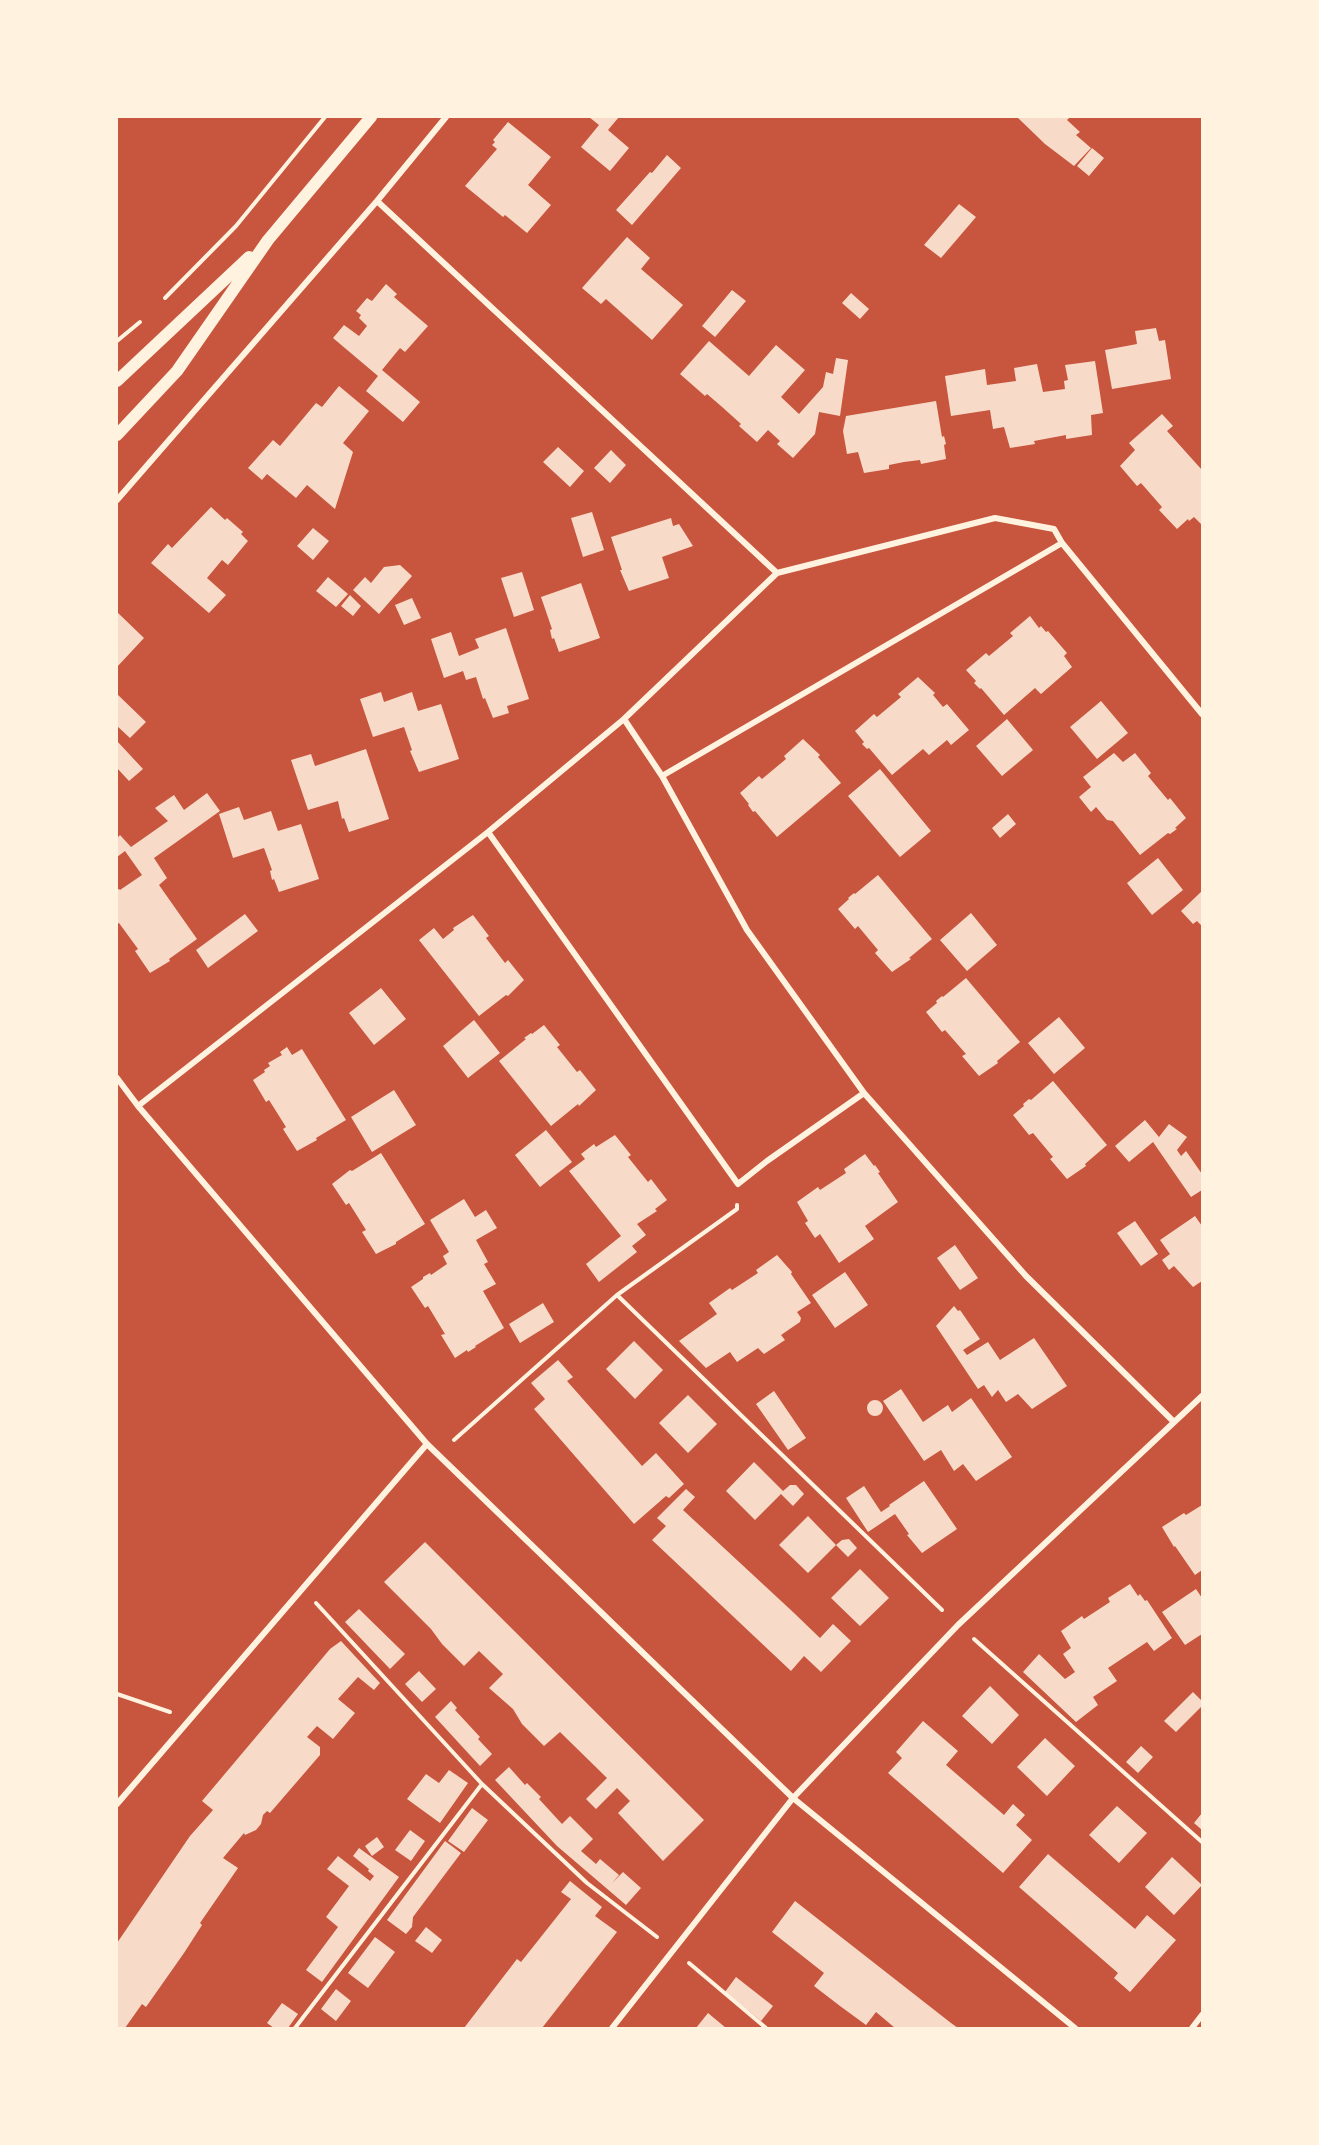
<!DOCTYPE html>
<style>
body{margin:0}
#map{position:relative;width:1319px;height:2145px;overflow:hidden;background:#c8553d;font-family:"Golos Text",sans-serif}
canvas{display:block}
.frame{position:absolute;inset:0;border:118px solid #fff3e0;pointer-events:none}
</style>
<div id="map">
<canvas width="1319" height="2145"></canvas>
<div class="frame"></div>
</div>
<script>
const ctx = document.querySelector('canvas').getContext('2d');
ctx.lineJoin = 'round';
function paint(path, color) {
  ctx.fillStyle = color;
  ctx.fill(path, 'evenodd');
}
function shape(rows) {
  const path = new Path2D();
  for (const r of rows) {
    if (r.length === 3) {
      path.moveTo(r[0] + r[2], r[1]);
      path.arc(r[0], r[1], r[2], 0, 2 * Math.PI);
      continue;
    }
    path.moveTo(r[0], r[1]);
    for (let i = 2; i < r.length; i += 2) path.lineTo(r[i], r[i + 1]);
  }
  return path;
}
function trace(path, color, width, dash) {
  ctx.strokeStyle = color;
  ctx.lineWidth = width;
  ctx.lineCap = dash ? 'butt' : 'round';
  ctx.setLineDash(dash || []);
  ctx.stroke(path);
}
const building = shape([
 [589,117,619,117,608,130,629,148,610,171,581,147,599,125],
 [1017,117,1070,117,1067,120,1080,132,1076,135,1091,148,1074,166,1045,144],
 [508,122,551,157,528,185,551,205,527,233,505,215,503,217,465,186,497,149,492,145,495,142,493,140],
 [1092,148,1104,158,1089,176,1077,166],
 [667,155,681,168,632,225,616,210,650,172,652,173],
 [959,204,976,217,941,258,924,245],
 [627,237,650,258,641,269,683,305,652,340,606,299,601,304,582,288],
 [386,284,397,294,394,297,428,326,405,352,400,348,382,370,420,402,403,422,366,391,378,376,333,338,344,325,359,336,367,326,359,318,361,315,356,311,367,298,372,301],
 [732,290,746,301,715,337,702,326],
 [851,293,869,309,860,319,842,303],
 [1156,328,1159,341,1165,340,1171,379,1112,389,1105,350,1137,344,1135,331],
 [709,341,749,376,776,345,805,370,781,397,799,414,823,387,826,372,833,374,836,358,848,360,840,416,819,412,815,434,793,458,777,444,780,441,768,430,757,442,739,426,741,424,721,406,707,394,705,396,680,374],
 [1095,361,1103,413,1091,415,1092,435,1066,439,1066,435,1034,441,1035,444,1010,448,1004,427,993,429,990,410,951,416,945,376,985,369,987,385,1016,381,1014,368,1037,364,1043,392,1065,389,1064,381,1068,380,1065,365],
 [339,386,369,411,343,443,353,452,335,509,307,485,296,498,267,474,262,480,248,468,273,440,280,446,316,403,322,407],
 [936,401,942,437,944,436,946,444,944,445,946,459,921,464,920,460,904,462,889,465,889,469,864,473,858,452,847,454,843,431,846,416],
 [1162,414,1173,426,1167,431,1202,470,1202,525,1194,517,1189,521,1188,519,1177,529,1159,510,1162,507,1141,483,1137,486,1120,466,1135,450,1129,443],
 [558,447,584,471,570,487,543,462],
 [611,450,626,465,610,483,594,468],
 [211,507,225,520,227,518,243,532,241,534,248,541,228,565,222,560,207,578,226,595,209,613,151,563,168,544,172,548],
 [592,512,604,550,583,557,571,518],
 [671,518,673,526,679,524,693,546,662,557,669,578,629,591,620,570,622,570,611,537],
 [313,528,329,541,313,560,297,546],
 [400,565,412,576,379,614,353,590,365,577,371,583,384,567],
 [522,572,534,610,514,617,501,578],
 [328,577,348,594,336,607,316,591],
 [581,583,600,638,559,652,554,638,552,639,550,630,552,629,541,597],
 [350,595,361,606,353,616,341,606],
 [412,598,421,618,404,625,395,605],
 [117,612,144,638,117,667],
 [1030,616,1039,628,1041,626,1046,632,1048,631,1067,653,1064,656,1072,667,1041,694,1035,688,1004,715,981,688,980,689,974,683,976,681,966,670,986,653,989,656,1013,636,1010,633],
 [506,628,529,699,507,706,509,713,493,718,485,698,483,699,476,677,466,680,463,671,444,678,431,639,451,632,459,656,479,648,475,639],
 [918,677,935,693,933,695,943,707,947,704,969,730,951,745,947,740,929,755,923,749,892,775,869,748,867,749,862,744,864,742,855,731,874,714,877,717,901,697,898,694],
 [381,692,384,702,412,692,418,711,441,704,459,759,419,772,410,751,412,750,404,727,373,737,360,699],
 [117,694,146,722,130,738,117,726],
 [1101,701,1128,733,1097,759,1070,727],
 [1007,719,1033,750,1002,776,976,746],
 [803,739,820,755,818,757,841,783,777,837,755,811,753,812,748,805,749,804,740,793,759,776,762,779,786,759,784,756],
 [117,741,143,769,129,781,117,768],
 [366,749,389,819,349,832,344,818,342,819,338,801,308,810,291,760,311,754,315,766],
 [1114,753,1123,762,1135,753,1151,773,1148,776,1168,800,1170,798,1186,818,1175,828,1177,829,1170,834,1168,833,1140,855,1113,821,1107,820,1096,807,1091,812,1079,797,1091,787,1083,777],
 [880,769,931,831,900,857,848,796],
 [207,793,220,811,154,858,167,878,159,885,197,939,169,959,170,961,150,973,135,951,138,949,119,923,117,924,117,890,119,889,120,890,142,875,125,851,117,857,117,838,120,835,131,847,168,821,155,808,174,795,184,810],
 [239,807,244,820,271,811,278,831,301,824,319,879,279,892,274,879,272,880,270,871,272,870,264,848,233,858,219,814],
 [1008,814,1016,824,1000,838,992,828],
 [1158,858,1183,890,1152,915,1127,883],
 [878,875,932,939,909,958,911,959,892,972,875,953,878,950,858,926,855,929,838,909,849,899,848,898,854,893,855,894],
 [1202,891,1202,926,1197,921,1193,924,1181,911],
 [971,913,997,945,967,971,940,940],
 [245,914,258,931,208,968,196,950],
 [473,915,489,936,486,938,505,963,508,960,524,980,508,996,506,995,479,1016,419,940,434,928,443,939,454,930,453,928],
 [966,978,1020,1042,997,1061,998,1063,979,1076,962,1056,966,1054,945,1030,942,1032,926,1012,937,1003,936,1001,942,996,943,997],
 [381,988,406,1019,374,1045,349,1013],
 [1059,1017,1085,1048,1054,1074,1028,1043],
 [474,1020,500,1053,468,1078,443,1046],
 [544,1025,560,1045,557,1047,577,1072,580,1070,596,1090,579,1106,578,1104,551,1126,499,1061,526,1039,524,1038,531,1033,532,1034],
 [287,1047,292,1055,302,1049,346,1120,316,1138,317,1140,297,1151,283,1129,286,1127,269,1100,266,1102,253,1080,265,1072,264,1070,270,1066,268,1063,282,1055,280,1052],
 [1053,1081,1107,1145,1085,1164,1086,1166,1067,1179,1050,1159,1053,1157,1033,1133,1029,1135,1013,1115,1024,1106,1023,1104,1029,1099,1031,1100],
 [394,1090,416,1125,372,1152,351,1117],
 [1145,1120,1159,1137,1169,1124,1187,1137,1177,1150,1181,1156,1186,1151,1202,1174,1202,1190,1191,1197,1153,1142,1129,1162,1115,1146],
 [546,1130,572,1162,540,1187,515,1155],
 [615,1135,631,1155,628,1157,648,1182,651,1179,667,1200,655,1209,657,1211,637,1224,646,1235,632,1246,637,1252,599,1282,586,1264,621,1236,569,1171,585,1159,581,1154,594,1144,596,1147],
 [381,1153,425,1224,396,1242,396,1244,376,1254,362,1232,366,1230,349,1203,346,1205,332,1184,350,1170,352,1171],
 [865,1154,874,1166,875,1165,880,1172,878,1173,898,1202,865,1226,874,1239,839,1263,820,1234,815,1238,805,1223,808,1221,797,1202,818,1187,820,1190,846,1173,844,1169],
 [464,1199,475,1217,486,1210,497,1228,476,1240,488,1262,484,1264,496,1284,483,1291,504,1328,475,1346,476,1347,468,1352,467,1350,455,1358,441,1335,445,1334,428,1306,425,1308,411,1287,423,1279,423,1277,430,1273,431,1275,447,1264,443,1256,449,1252,430,1220],
 [1195,1216,1202,1226,1202,1281,1193,1287,1174,1266,1169,1270,1162,1260,1170,1254,1160,1240],
 [1135,1221,1158,1254,1141,1266,1117,1233],
 [955,1245,978,1278,960,1290,937,1258],
 [777,1255,792,1272,791,1274,811,1303,797,1312,801,1318,800,1322,781,1335,785,1340,764,1354,758,1348,737,1362,730,1352,706,1368,679,1341,717,1314,709,1303,730,1288,732,1290,758,1273,756,1270],
 [845,1272,868,1305,835,1328,812,1295],
 [543,1303,554,1322,520,1343,509,1324],
 [954,1306,958,1311,960,1310,980,1339,963,1350,967,1355,988,1342,1000,1360,1034,1338,1067,1386,1032,1409,1018,1394,1006,1402,998,1390,992,1397,984,1385,978,1389,936,1326],
 [634,1341,663,1370,635,1399,606,1369],
 [558,1360,573,1377,567,1381,642,1466,656,1453,684,1484,669,1498,666,1496,634,1524,534,1409,545,1399,531,1383],
 [901,1389,923,1422,948,1405,952,1412,971,1398,1012,1457,976,1481,963,1464,954,1471,941,1450,924,1461,883,1401],
 [774,1391,806,1438,788,1450,756,1404],
 [688,1395,717,1424,688,1453,659,1423],
 [875,1408,8],
 [754,1462,783,1491,790,1485,796,1485,804,1494,793,1506,781,1494,755,1520,726,1491],
 [924,1481,957,1529,922,1553,907,1535,909,1534,895,1514,868,1532,846,1498,864,1486,881,1512,890,1506,889,1505],
 [686,1489,695,1497,683,1510,793,1612,820,1638,833,1624,851,1641,821,1672,804,1656,791,1671,652,1540,666,1526,657,1518],
 [1202,1505,1202,1570,1195,1575,1175,1546,1174,1547,1162,1527,1184,1513,1186,1515],
 [808,1516,836,1545,808,1573,779,1545],
 [849,1539,857,1548,848,1557,836,1545,842,1540],
 [425,1542,704,1820,663,1861,618,1813,630,1801,617,1788,596,1809,586,1799,607,1778,560,1732,544,1746,522,1724,513,1709,489,1688,503,1674,479,1651,464,1666,442,1644,431,1629,384,1582],
 [860,1569,889,1598,860,1626,831,1598],
 [1130,1584,1138,1596,1140,1594,1145,1601,1147,1600,1172,1638,1154,1651,1147,1642,1108,1668,1117,1681,1093,1697,1098,1705,1076,1722,1023,1672,1039,1654,1065,1679,1075,1672,1063,1654,1071,1648,1061,1631,1082,1616,1084,1619,1110,1602,1108,1598],
 [1196,1589,1202,1598,1202,1634,1185,1645,1162,1612],
 [359,1609,405,1654,390,1669,345,1622],
 [341,1641,380,1683,374,1690,358,1677,338,1699,355,1713,333,1739,317,1726,307,1737,320,1747,320,1755,270,1813,267,1811,263,1815,261,1824,256,1830,245,1835,244,1833,223,1858,238,1868,200,1923,202,1925,184,1953,146,2007,142,2004,125,2028,119,2028,117,2027,117,1943,190,1836,213,1810,202,1801,330,1649],
 [419,1671,436,1689,422,1702,405,1684],
 [990,1686,1019,1715,992,1744,962,1716],
 [1193,1692,1202,1701,1202,1706,1176,1732,1164,1721],
 [451,1701,457,1708,455,1710,480,1737,478,1739,492,1754,480,1766,435,1717],
 [923,1721,958,1751,946,1765,1004,1815,1013,1804,1025,1815,1016,1825,1032,1840,1003,1873,888,1773,902,1758,896,1752],
 [1045,1738,1075,1766,1047,1796,1017,1767],
 [1141,1746,1153,1757,1138,1773,1126,1762],
 [509,1767,525,1785,527,1783,541,1797,539,1799,562,1824,570,1816,593,1839,581,1851,596,1864,600,1859,619,1875,612,1883,623,1872,641,1888,626,1905,557,1846,495,1780],
 [449,1770,468,1783,440,1823,407,1799,426,1774,439,1783],
 [1117,1806,1147,1833,1119,1863,1089,1835],
 [472,1808,488,1820,464,1852,448,1841],
 [1202,1813,1202,1830,1194,1823],
 [410,1830,425,1841,411,1861,395,1850],
 [377,1837,384,1847,372,1856,365,1846],
 [445,1841,461,1853,413,1917,412,1927,406,1934,387,1920],
 [359,1848,399,1877,322,1982,306,1970,338,1927,326,1917,349,1886,327,1869,338,1856,370,1881,374,1876,368,1871,369,1869,353,1856],
 [1048,1854,1135,1929,1147,1915,1176,1940,1130,1992,1114,1978,1118,1973,1019,1887],
 [1172,1857,1202,1885,1174,1915,1145,1887],
 [570,1881,602,1907,595,1916,617,1932,542,2028,464,2028,517,1959,521,1962,571,1899,561,1892],
 [795,1901,951,2023,958,2028,895,2028,876,2012,866,2025,840,2006,814,1986,824,1973,772,1932],
 [426,1927,442,1940,432,1953,415,1941],
 [375,1937,395,1952,368,1988,348,1973],
 [736,1977,773,2006,761,2021,725,1992],
 [336,1989,351,2001,336,2021,321,2009],
 [282,2003,298,2014,288,2028,274,2028,267,2023],
 [708,2013,726,2028,696,2028]
]);
const path = shape([
 [165,298,236,226,325,117],
 [117,341,140,322],
 [617,1295,942,1610],
 [454,1440,617,1295,737,1209,737,1205],
 [316,1603,482,1784,587,1883,657,1937],
 [974,1639,1202,1842],
 [117,1694,170,1712],
 [689,1963,766,2028],
 [295,2028,482,1784]
]);
const minor = shape([
 [377,201,777,573],
 [117,500,377,201,446,117],
 [624,719,662,776,1062,543],
 [662,776,747,930,864,1093,1026,1276,1174,1422],
 [488,832,738,1184,767,1161,864,1093],
 [117,1078,138,1106,427,1444,793,1798,1075,2028],
 [138,1106,488,832,624,719,777,573,995,518,1054,529,1062,543,1202,714],
 [117,1804,427,1444],
 [612,2028,793,1798,958,1625,1202,1396],
 [1192,2028,1202,2015]
]);
const secondary = shape([
 [117,381,249,257],
 [117,435,177,371,268,240,371,117]
]);
paint(building, '#f7dbc8');
trace(path, '#fff3e0', 4);
trace(minor, '#fff3e0', 6);
trace(secondary, '#fff3e0', 12);
</script>
